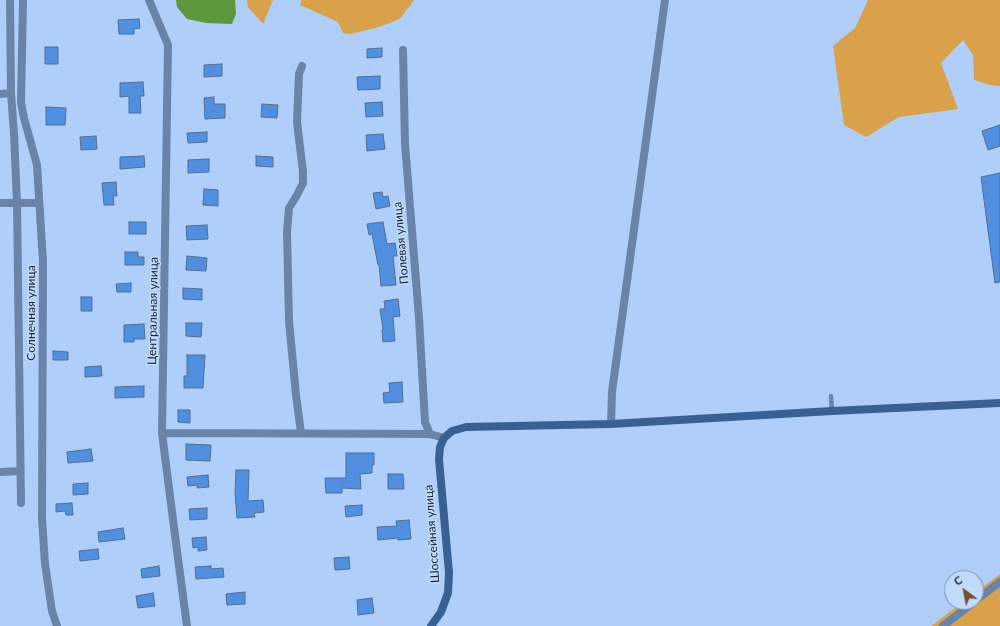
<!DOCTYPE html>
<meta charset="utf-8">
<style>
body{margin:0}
#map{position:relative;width:1000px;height:626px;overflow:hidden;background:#afcffa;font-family:Lato,sans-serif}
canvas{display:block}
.north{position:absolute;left:944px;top:570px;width:40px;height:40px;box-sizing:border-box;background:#c1dbfe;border:1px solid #7e93ae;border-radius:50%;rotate:328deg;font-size:11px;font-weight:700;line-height:16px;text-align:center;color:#1a2636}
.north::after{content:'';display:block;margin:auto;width:14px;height:18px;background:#6f5225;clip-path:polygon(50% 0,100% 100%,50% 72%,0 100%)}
</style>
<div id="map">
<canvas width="1000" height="626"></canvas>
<div class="north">С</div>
</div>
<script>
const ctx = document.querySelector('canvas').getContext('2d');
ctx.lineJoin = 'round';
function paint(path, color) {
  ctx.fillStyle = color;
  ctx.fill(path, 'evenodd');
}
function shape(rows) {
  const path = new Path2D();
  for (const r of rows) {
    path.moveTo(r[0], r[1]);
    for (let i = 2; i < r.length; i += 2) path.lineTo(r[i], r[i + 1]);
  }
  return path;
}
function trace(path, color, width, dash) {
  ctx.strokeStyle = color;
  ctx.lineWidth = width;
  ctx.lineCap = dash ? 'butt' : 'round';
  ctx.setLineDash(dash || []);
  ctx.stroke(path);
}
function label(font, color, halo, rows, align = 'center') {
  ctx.font = font + ' Lato,sans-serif';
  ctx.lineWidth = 3;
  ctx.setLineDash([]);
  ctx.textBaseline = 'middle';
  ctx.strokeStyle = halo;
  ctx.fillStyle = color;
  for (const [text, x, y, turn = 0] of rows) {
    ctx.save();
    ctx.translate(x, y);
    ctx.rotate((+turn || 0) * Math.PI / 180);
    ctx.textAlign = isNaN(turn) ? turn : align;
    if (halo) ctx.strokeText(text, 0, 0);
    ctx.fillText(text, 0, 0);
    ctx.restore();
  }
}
const green = shape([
 [247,0,273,0,263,24,248,7],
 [301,0,414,0,400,19,379,27,351,34,343,33,338,22,300,5],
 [868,0,1000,0,1000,86,990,85,974,80,973,55,963,40,941,63,958,109,899,117,866,137,844,125,833,46,855,28],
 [1000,574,1000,626,931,626,963,602,976,602,976,592]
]);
const water = shape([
 [176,0,235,0,236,14,232,24,206,23,187,19,177,7]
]);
const building = shape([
 [139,19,140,28,134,29,134,34,119,34,118,20,139,19],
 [45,47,58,47,58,64,45,64,45,47],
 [382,48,382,57,367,58,367,49,382,48],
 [222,64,222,76,204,77,204,65,222,64],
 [380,76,380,89,358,90,357,77,380,76],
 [143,82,144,96,140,96,141,113,129,113,129,96,120,97,120,83,143,82],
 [214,97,214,104,225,104,225,118,205,119,204,98,214,97],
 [382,102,383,116,366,117,365,103,382,102],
 [262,104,278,105,277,118,261,117,262,104],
 [46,107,66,108,65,125,46,125,46,107],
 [1000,125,1000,146,988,150,982,131,1000,125],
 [207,132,207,142,188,143,187,133,207,132],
 [383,134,385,149,367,151,366,135,383,134],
 [96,136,97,149,81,150,80,137,96,136],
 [144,156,145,167,120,169,120,157,144,156],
 [256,156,273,157,273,167,256,166,256,156],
 [209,159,209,172,188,173,188,160,209,159],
 [1000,173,1000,282,995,283,981,177,1000,173],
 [116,182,117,196,113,196,114,205,104,205,102,183,116,182],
 [204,189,218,190,218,206,203,205,204,189],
 [382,192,383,197,388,196,390,206,376,209,373,193,382,192],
 [129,222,146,222,146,234,129,234,129,222],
 [383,222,387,244,395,243,397,256,393,256,396,285,381,286,379,265,378,265,372,234,369,235,367,224,383,222],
 [207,225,208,239,187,240,186,226,207,225],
 [125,252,138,252,138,257,144,257,144,265,125,265,125,252],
 [187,256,207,258,206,271,186,270,187,256],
 [131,283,131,292,117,292,116,284,131,283],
 [183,288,202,289,202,300,183,299,183,288],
 [81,297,92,297,92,311,81,311,81,297],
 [398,299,400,316,393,317,395,341,383,342,382,330,383,329,380,309,385,309,384,301,398,299],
 [186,323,202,323,201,337,186,336,186,323],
 [144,324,145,339,134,339,134,342,124,342,124,325,144,324],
 [53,351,68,352,68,360,53,360,53,351],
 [187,355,205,355,203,388,184,388,184,376,187,376,187,355],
 [101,366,102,376,85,377,85,367,101,366],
 [402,382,403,402,384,403,383,393,390,392,389,383,402,382],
 [144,386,144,397,115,398,115,387,144,386],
 [178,410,190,410,190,423,178,422,178,410],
 [186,444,211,445,210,461,186,460,186,444],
 [91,449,93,461,68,463,67,452,91,449],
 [346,453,374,453,374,465,372,465,372,473,360,474,361,489,342,488,342,493,326,493,325,478,346,478,346,453],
 [236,470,249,470,248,501,263,500,264,512,254,513,255,517,237,518,235,494,236,470],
 [388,474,403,474,404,489,388,489,388,474],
 [208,475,209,487,197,488,197,485,188,486,187,477,208,475],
 [88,483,88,494,73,495,73,484,88,483],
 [72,503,73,515,66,515,65,511,56,512,56,504,72,503],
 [362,505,362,515,346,517,345,506,362,505],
 [207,508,207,519,190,520,189,509,207,508],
 [409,520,411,539,398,540,398,538,378,540,377,527,397,526,396,521,409,520],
 [123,528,125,539,99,542,98,532,123,528],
 [206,537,207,550,198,551,198,547,193,548,192,538,206,537],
 [98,549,99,559,80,561,79,551,98,549],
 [349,557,350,569,335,570,334,558,349,557],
 [159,566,160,576,142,578,141,569,159,566],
 [211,566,211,569,223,568,224,577,196,579,195,567,211,566],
 [245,592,245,604,227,605,226,594,245,592],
 [153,593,155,606,138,608,136,596,153,593],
 [372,598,374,613,358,615,357,600,372,598]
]);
const service = shape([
 [831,396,832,411]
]);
const minor = shape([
 [10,0,11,93,14,134,17,203,21,503],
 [23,0,21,103,24,118,37,165,43,262,42,519,45,564,52,611,57,626],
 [149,0,168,45,162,433,177,551,187,626],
 [403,50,405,144,419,318,425,422,430,434],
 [0,94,11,93],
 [0,203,39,203],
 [611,424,612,392,665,0],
 [162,433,430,434,444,438],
 [301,433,296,395,289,321,287,232,289,208,297,195,303,183,303,172,297,122,299,74,302,66],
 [0,472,20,471],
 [976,600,1000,582],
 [943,626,974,602]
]);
const secondary = shape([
 [431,626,441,612,448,593,449,573,439,459,440,447,444,438,452,431,466,427,611,424,832,411,1000,403]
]);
const streetNames = [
 ["Полевая улица",401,243,-95],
 ["Центральная улица",153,311,-89],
 ["Солнечная улица",31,313,-90],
 ["Шоссейная улица",432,534,-94]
];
paint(green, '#d8a14a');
paint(water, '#5c973c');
paint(building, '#518fe1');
trace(building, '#516d94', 1);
trace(service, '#6984a8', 4.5);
trace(minor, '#6984a8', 8);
trace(secondary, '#396093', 8);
label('12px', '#1a2636', '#c1dbfe', streetNames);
</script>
